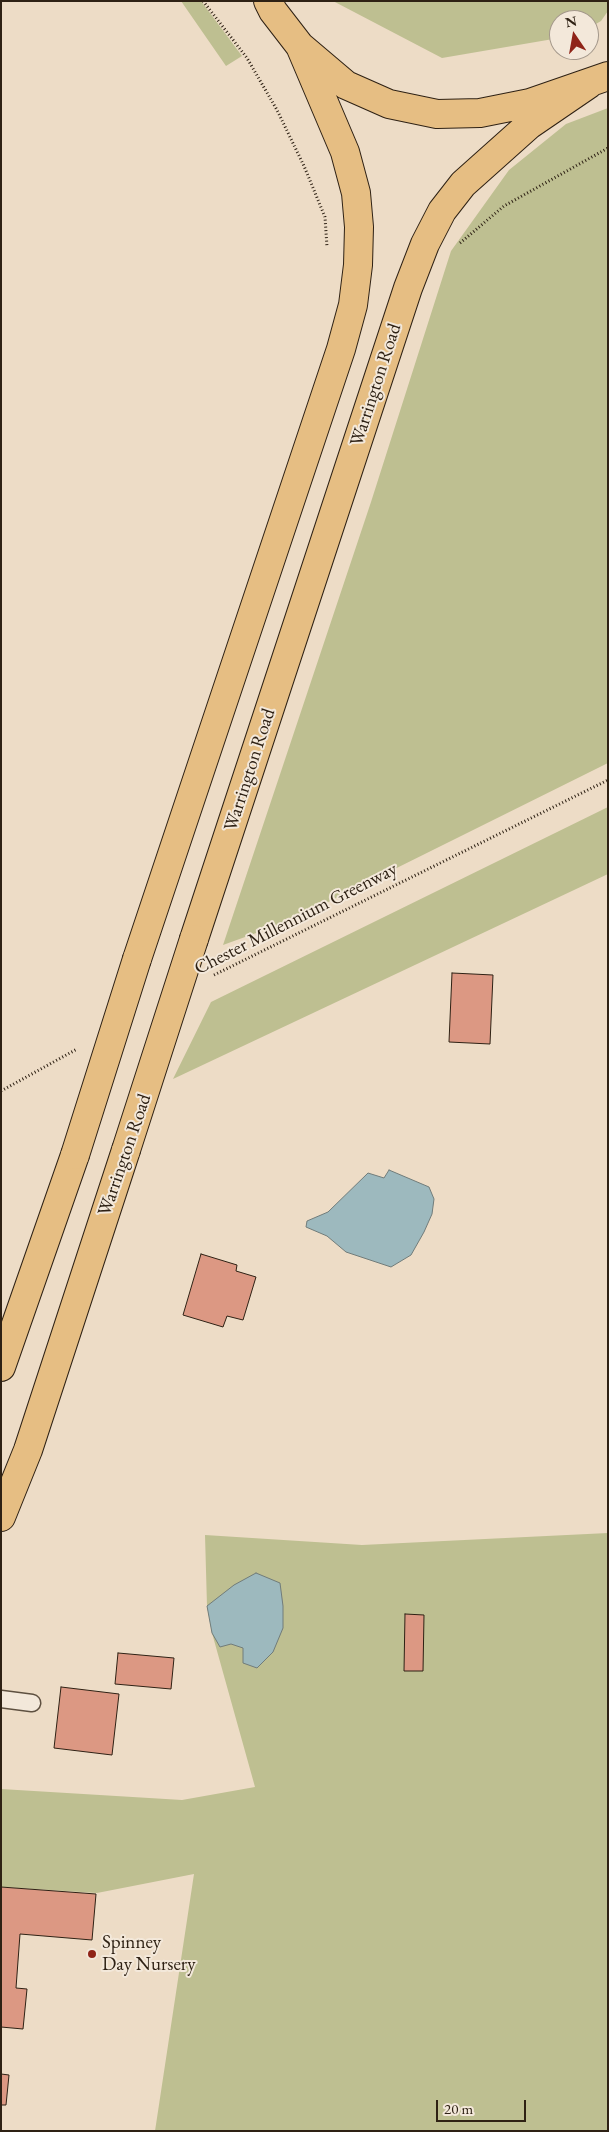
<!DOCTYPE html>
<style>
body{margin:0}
#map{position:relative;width:609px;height:2132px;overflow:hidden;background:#eddcc6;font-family:"EB Garamond",serif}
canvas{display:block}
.frame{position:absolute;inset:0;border:2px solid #2e2114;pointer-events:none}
.north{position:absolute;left:549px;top:10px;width:50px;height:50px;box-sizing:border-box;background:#f3e8da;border:1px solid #a4988b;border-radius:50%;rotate:348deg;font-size:14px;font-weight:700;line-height:20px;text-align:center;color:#2e2114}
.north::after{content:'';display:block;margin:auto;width:18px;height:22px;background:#8f2418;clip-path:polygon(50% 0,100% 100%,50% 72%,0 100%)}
.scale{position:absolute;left:436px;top:2100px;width:90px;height:22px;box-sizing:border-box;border:2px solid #2e2114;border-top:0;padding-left:6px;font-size:15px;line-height:18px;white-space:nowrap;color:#2e2114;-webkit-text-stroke:4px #f3e8da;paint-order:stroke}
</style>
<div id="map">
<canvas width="609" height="2132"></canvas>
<div class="frame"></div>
<div class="north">N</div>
<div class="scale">20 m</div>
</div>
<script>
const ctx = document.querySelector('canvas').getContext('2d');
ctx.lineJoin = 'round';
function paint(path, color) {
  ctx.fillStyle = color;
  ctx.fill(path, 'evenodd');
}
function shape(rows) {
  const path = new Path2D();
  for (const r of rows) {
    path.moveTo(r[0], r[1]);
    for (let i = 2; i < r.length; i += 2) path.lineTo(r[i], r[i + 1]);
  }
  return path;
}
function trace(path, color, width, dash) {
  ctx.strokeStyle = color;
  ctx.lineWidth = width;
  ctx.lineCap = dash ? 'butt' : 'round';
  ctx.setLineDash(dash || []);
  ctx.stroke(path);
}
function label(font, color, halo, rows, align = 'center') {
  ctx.font = font + ' "EB Garamond",serif';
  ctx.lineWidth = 4;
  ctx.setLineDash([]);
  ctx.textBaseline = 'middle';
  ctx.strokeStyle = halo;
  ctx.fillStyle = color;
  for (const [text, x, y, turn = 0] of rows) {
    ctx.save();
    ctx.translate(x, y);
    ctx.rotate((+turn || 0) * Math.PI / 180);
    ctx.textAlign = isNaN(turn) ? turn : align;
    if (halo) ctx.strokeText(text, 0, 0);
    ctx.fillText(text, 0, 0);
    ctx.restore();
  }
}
const green = shape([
 [181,1,201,1,242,56,226,66],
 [333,1,608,1,608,11,601,21,589,28,589,20,559,20,559,38,442,58],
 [608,108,608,763,292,920,223,945,371,502,451,251,509,170,566,124],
 [608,807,608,874,173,1079,211,1002],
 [608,1533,608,2131,155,2131,194,1874,97,1893,1,1887,1,1789,182,1800,255,1787,212,1633,207,1606,205,1535,362,1545]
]);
const water = shape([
 [389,1170,429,1187,434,1199,432,1214,424,1232,411,1255,391,1267,346,1252,327,1236,306,1227,307,1221,328,1212,368,1173,384,1178,389,1170],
 [256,1573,280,1583,283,1606,283,1628,273,1652,257,1668,243,1663,243,1648,231,1644,220,1647,212,1633,207,1606,234,1585,256,1573]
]);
const building = shape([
 [452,973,493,975,490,1044,449,1042,452,973],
 [201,1254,237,1265,236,1271,256,1277,243,1320,227,1316,223,1327,183,1315,201,1254],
 [405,1614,424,1615,423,1671,404,1671,405,1614],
 [118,1653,174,1658,171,1689,115,1684,118,1653],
 [61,1687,119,1694,112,1755,54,1748,61,1687],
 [1,1887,96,1894,92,1940,20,1934,16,1988,27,1989,23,2029,1,2027,1,1887],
 [1,2074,9,2075,6,2105,1,2105,1,2074]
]);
const path = shape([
 [203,1,247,58,277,110,304,166,325,217,327,247],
 [460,243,504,206,608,148],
 [214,975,608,780],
 [1,1091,77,1049]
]);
const lane = shape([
 [1,1699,32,1703]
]);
const highway = shape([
 [268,1,273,11,300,46,346,85,389,104,437,114,480,113,530,103,608,76],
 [194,939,408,288,425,244,442,211,463,184,529,125,589,84],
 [137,959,341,349,353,305,358,265,359,227,356,193,345,152,300,46],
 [1,1367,75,1155],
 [1,1517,28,1450,126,1150]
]);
const highwayBridge = shape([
 [126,1150,194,939],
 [75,1155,137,959]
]);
const markers = [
 [92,1954,5,"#8f2418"]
];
const streetNames = [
 ["Warrington Road",376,385,-72],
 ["Warrington Road",250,770,-72],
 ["Chester Millennium Greenway",296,919,-27],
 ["Warrington Road",125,1155,-71]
];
const poiNames = [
 ["Spinney",102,1943],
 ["Day Nursery",102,1965]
];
paint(green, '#bebf91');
paint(water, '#9db9be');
trace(water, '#717c7a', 1);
paint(building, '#dc9883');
trace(building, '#2e2114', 1);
trace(lane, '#5e5040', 19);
trace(highway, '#2e2114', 30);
trace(path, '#2e2114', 3, [1, 2.5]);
trace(lane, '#f3e8da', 16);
trace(highway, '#e6be83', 28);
trace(highwayBridge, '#2e2114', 30, []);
trace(highwayBridge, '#e6be83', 28);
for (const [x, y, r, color] of markers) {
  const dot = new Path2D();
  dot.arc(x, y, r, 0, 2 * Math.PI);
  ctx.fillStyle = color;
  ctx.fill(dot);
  trace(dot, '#f3e8da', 2);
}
label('19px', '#2e2114', '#f3e8da', streetNames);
label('19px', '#2e2114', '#f3e8da', poiNames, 'left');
</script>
